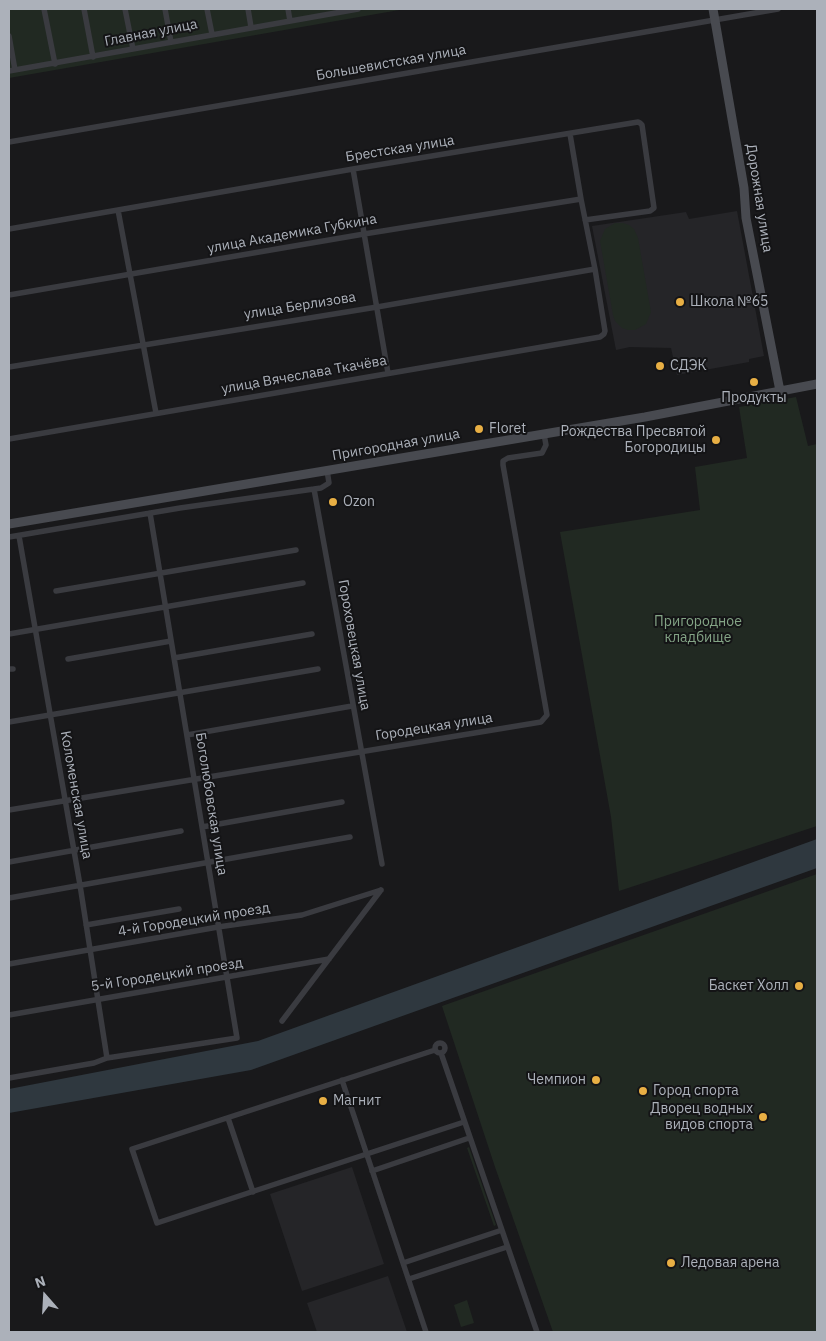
<!DOCTYPE html>
<meta charset="utf-8">
<style>
body{margin:0}
#map{position:relative;width:826px;height:1341px;overflow:hidden;background:#19191b;font-family:"IBM Plex Sans",sans-serif}
canvas{display:block}
.frame{position:absolute;inset:0;border:10px solid #acb1ba;pointer-events:none}
.north{position:absolute;left:20px;top:1271px;width:50px;height:50px;-webkit-text-stroke:4px #141416;paint-order:stroke;rotate:341deg;font-size:14px;font-weight:700;line-height:20px;text-align:center;color:#acb1ba}
.north::after{content:'';display:block;margin:auto;width:18px;height:22px;background:#acb1ba;clip-path:polygon(50% 0,100% 100%,50% 72%,0 100%)}
</style>
<div id="map">
<canvas width="826" height="1341"></canvas>
<div class="frame"></div>
<div class="north">N</div>
</div>
<script>
const ctx = document.querySelector('canvas').getContext('2d');
ctx.lineJoin = 'round';
function paint(path, color) {
  ctx.fillStyle = color;
  ctx.fill(path, 'evenodd');
}
function shape(rows) {
  const path = new Path2D();
  for (const r of rows) {
    if (r.length === 3) {
      path.moveTo(r[0] + r[2], r[1]);
      path.arc(r[0], r[1], r[2], 0, 2 * Math.PI);
      continue;
    }
    path.moveTo(r[0], r[1]);
    for (let i = 2; i < r.length; i += 2) path.lineTo(r[i], r[i + 1]);
  }
  return path;
}
function trace(path, color, width, dash) {
  ctx.strokeStyle = color;
  ctx.lineWidth = width;
  ctx.lineCap = dash ? 'butt' : 'round';
  ctx.setLineDash(dash || []);
  ctx.stroke(path);
}
function label(font, color, halo, rows, align = 'center') {
  ctx.font = font + ' "IBM Plex Sans",sans-serif';
  ctx.lineWidth = 4;
  ctx.setLineDash([]);
  ctx.textBaseline = 'middle';
  ctx.strokeStyle = halo;
  ctx.fillStyle = color;
  for (const [text, x, y, turn = 0] of rows) {
    ctx.save();
    ctx.translate(x, y);
    ctx.rotate((+turn || 0) * Math.PI / 180);
    ctx.textAlign = isNaN(turn) ? turn : align;
    if (halo) ctx.strokeText(text, 0, 0);
    ctx.fillText(text, 0, 0);
    ctx.restore();
  }
}
const built = shape([
 [737,211,764,356,749,359,749,362,677,375,671,348,630,347,616,350,592,226,686,212,689,219],
 [352,1167,384,1264,302,1291,270,1194],
 [388,1276,407,1332,317,1332,307,1303]
]);
const green = shape([
 [9,9,405,9,9,78],
 [615,223,623,223,629,225,634,229,638,238,651,312,646,324,635,330,628,330,622,328,615,321,613,315,600,241,605,229],
 [796,397,808,446,817,444,817,826,619,891,611,817,560,532,700,510,695,467,747,458,739,407],
 [817,874,817,1332,553,1332,495,1167,442,1006],
 [469,1147,496,1225,494,1226,467,1148],
 [467,1300,474,1323,461,1327,454,1305]
]);
const water = shape([
 [817,839,817,868,251,1070,9,1113,9,1089,258,1041]
]);
const street = shape([
 [44,9,55,64],
 [84,9,93,57],
 [125,9,133,49],
 [165,9,171,42],
 [207,9,212,34],
 [248,9,251,27],
 [288,9,290,21],
 [9,36,15,70],
 [9,71,358,9],
 [9,142,778,9],
 [353,169,388,373],
 [118,210,156,413],
 [9,229,353,169,638,122,640,123,642,125,654,208,650,211,585,220],
 [9,295,364,234,581,199],
 [9,367,377,307,595,269],
 [9,439,600,337,604,334,605,331,595,269,581,199,570,134],
 [314,489,382,864],
 [19,536,80,885,107,1058],
 [9,537,180,508,321,488,329,483,327,470],
 [56,591,296,550],
 [9,634,303,583],
 [174,658,312,634],
 [68,659,171,641],
 [9,669,13,669],
 [9,722,318,669],
 [187,735,352,706],
 [9,810,541,722,547,715,503,465,503,461,508,458,542,453,546,445,544,434],
 [202,827,342,802],
 [9,862,181,831],
 [9,898,350,837],
 [86,925,179,909],
 [9,964,218,927,302,915,381,890],
 [9,1015,329,959],
 [282,1021,381,890],
 [440,1048,5],
 [435,1050,132,1149,157,1223,464,1122],
 [441,1053,537,1332],
 [9,1078,94,1063,107,1058,237,1038,150,513],
 [342,1080,426,1332],
 [228,1118,253,1192],
 [372,1171,469,1138],
 [403,1263,502,1230],
 [409,1279,507,1247]
]);
const secondary = shape([
 [713,9,744,188,746,218,780,391],
 [9,524,645,417,817,384]
]);
const markers = [
 [680,302,5,"#e8af44"],
 [660,366,5,"#e8af44"],
 [754,382,5,"#e8af44"],
 [479,429,5,"#e8af44"],
 [716,440,5,"#e8af44"],
 [333,502,5,"#e8af44"],
 [799,986,5,"#e8af44"],
 [596,1080,5,"#e8af44"],
 [643,1091,5,"#e8af44"],
 [323,1101,5,"#e8af44"],
 [763,1117,5,"#e8af44"],
 [671,1263,5,"#e8af44"]
];
const streetNames = [
 ["Главная улица",151,33,-11],
 ["Большевистская улица",391,63,-10],
 ["Брестская улица",400,149,-9],
 ["Дорожная улица",759,198,81],
 ["улица Академика Губкина",292,234,-10],
 ["улица Берлизова",300,306,-9],
 ["улица Вячеслава Ткачёва",304,375,-10],
 ["Пригородная улица",396,445,-10],
 ["Гороховецкая улица",354,645,80],
 ["Городецкая улица",434,727,-9],
 ["Коломенская улица",76,795,80],
 ["Боголюбовская улица",211,804,81],
 ["4-й Городецкий проезд",194,920,-9],
 ["5-й Городецкий проезд",167,975,-9]
];
const poiNames = [
 ["Школа №65",690,302],
 ["СДЭК",670,366],
 ["Продукты",754,398,"center"],
 ["Floret",489,429],
 ["Рождества Пресвятой",706,432,"right"],
 ["Богородицы",706,448,"right"],
 ["Ozon",343,502],
 ["Баскет Холл",789,986,"right"],
 ["Чемпион",586,1080,"right"],
 ["Город спорта",653,1091],
 ["Магнит",333,1101],
 ["Дворец водных",753,1109,"right"],
 ["видов спорта",753,1125,"right"],
 ["Ледовая арена",681,1263]
];
const parkNames = [
 ["Пригородное",698,622],
 ["кладбище",698,638]
];
paint(built, '#252528');
paint(green, '#212922');
paint(water, '#2f383f');
trace(street, '#3a3b40', 5.5);
trace(secondary, '#484a50', 9);
for (const [x, y, r, color] of markers) {
  const dot = new Path2D();
  dot.arc(x, y, r, 0, 2 * Math.PI);
  ctx.fillStyle = color;
  ctx.fill(dot);
  trace(dot, '#141416', 2);
}
label('14px', '#acb1ba', '#141416', streetNames);
label('14px', '#acb1ba', '#141416', poiNames, 'left');
label('14px', '#84a486', '#141416', parkNames);
</script>
